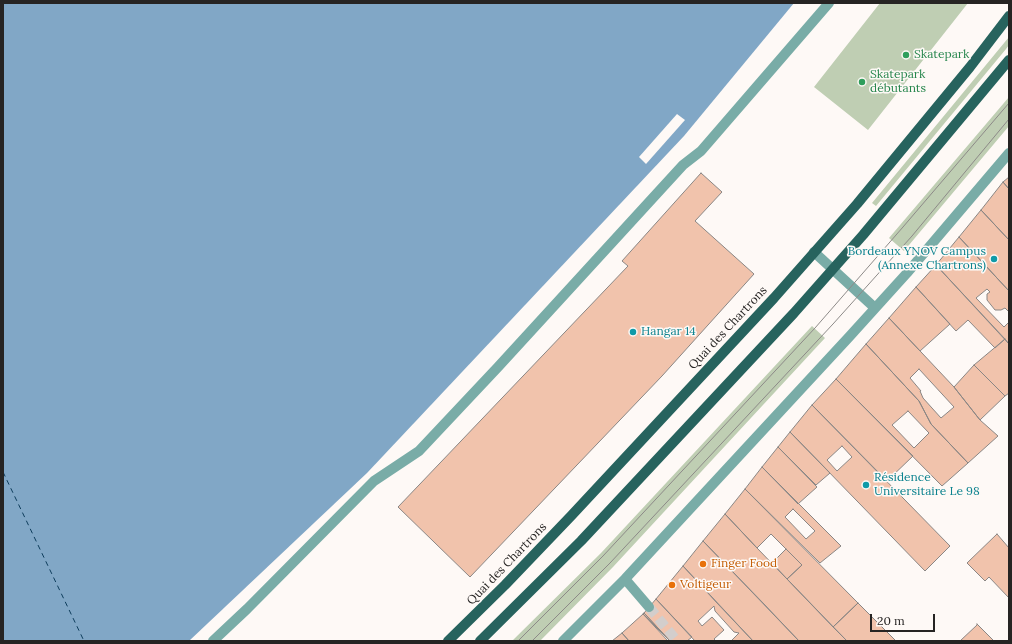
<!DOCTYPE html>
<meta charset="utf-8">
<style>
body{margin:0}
#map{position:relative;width:1012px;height:644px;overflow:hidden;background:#fef9f6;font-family:Lora,serif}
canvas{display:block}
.frame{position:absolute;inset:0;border:4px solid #262423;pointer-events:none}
.scale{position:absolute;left:870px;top:614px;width:65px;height:18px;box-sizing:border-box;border:2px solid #262423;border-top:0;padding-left:5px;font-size:12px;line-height:14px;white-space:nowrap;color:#262423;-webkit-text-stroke:3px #fef9f6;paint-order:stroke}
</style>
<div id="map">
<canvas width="1012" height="644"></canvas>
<div class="frame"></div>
<div class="scale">20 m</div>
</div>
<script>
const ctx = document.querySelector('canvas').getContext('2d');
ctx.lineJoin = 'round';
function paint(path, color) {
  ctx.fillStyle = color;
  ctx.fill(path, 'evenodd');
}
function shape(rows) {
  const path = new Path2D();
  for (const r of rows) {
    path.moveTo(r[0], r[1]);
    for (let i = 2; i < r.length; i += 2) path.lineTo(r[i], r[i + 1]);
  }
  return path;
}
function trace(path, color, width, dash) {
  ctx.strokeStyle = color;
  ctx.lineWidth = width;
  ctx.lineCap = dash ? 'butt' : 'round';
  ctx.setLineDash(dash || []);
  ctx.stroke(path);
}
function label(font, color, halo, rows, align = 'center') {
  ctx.font = font + ' Lora,serif';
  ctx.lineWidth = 3;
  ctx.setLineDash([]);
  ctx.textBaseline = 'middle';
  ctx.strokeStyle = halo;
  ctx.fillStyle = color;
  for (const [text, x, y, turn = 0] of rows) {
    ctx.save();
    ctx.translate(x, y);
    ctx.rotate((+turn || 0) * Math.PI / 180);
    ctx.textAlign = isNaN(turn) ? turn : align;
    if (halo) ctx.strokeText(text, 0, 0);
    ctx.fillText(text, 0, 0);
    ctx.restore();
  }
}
const green = shape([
 [880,3,968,3,868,130,814,87],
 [1009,37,1009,45,1006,49,876,206,872,203],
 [1009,97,1009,126,904,251,889,238],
 [812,326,825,338,613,567,540,641,512,641,601,553]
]);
const water = shape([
 [3,3,794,3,684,136,367,473,189,641,3,641]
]);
const pier = shape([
 [677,114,685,120,646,164,639,157]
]);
const ferry = shape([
 [3,472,84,641]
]);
const building = shape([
 [701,173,722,192,695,221,754,274,662,376,470,577,398,507,628,266,622,261,701,173],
 [1009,177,1009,189,1003,182,1009,177],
 [1003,182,1009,189,1009,240,981,210,1003,182],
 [981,210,1009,240,1009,291,959,237,981,210],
 [959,237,1009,291,1009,312,1005,308,1001,310,995,310,987,300,987,294,990,292,987,289,976,298,1004,327,1009,322,1009,344,936,265,959,237],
 [936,265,1005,339,995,348,968,320,956,331,916,287,936,265],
 [916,287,950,324,920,351,889,318,916,287],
 [889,318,954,387,980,420,998,436,968,463,931,424,919,401,866,344,889,318],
 [919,369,954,407,941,418,923,398,920,391,921,391,910,378,919,369],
 [1005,339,1009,344,1009,393,1005,396,974,365,1005,339],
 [866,344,919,401,931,424,968,463,942,486,836,379,866,344],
 [908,411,929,433,914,448,892,425,908,411],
 [974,365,1005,396,980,420,954,387,974,365],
 [836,379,913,456,887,481,812,405,836,379],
 [812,405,950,546,925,571,790,432,812,405],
 [842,446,852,457,837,471,827,460,842,446],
 [790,432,830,473,816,485,778,447,790,432],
 [778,447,817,487,798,504,762,467,778,447],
 [762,467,841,546,820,563,745,489,762,467],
 [793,509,815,531,806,539,785,517,793,509],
 [745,489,858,603,833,627,787,579,802,565,771,534,757,548,725,514,745,489],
 [725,514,757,548,847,641,799,641,703,541,725,514],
 [997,534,1009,548,1009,598,989,577,985,581,967,563,997,534],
 [703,541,764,604,799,641,753,641,683,566,703,541],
 [786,549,802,565,787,579,772,563,786,549],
 [683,566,717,603,753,641,731,641,739,633,734,632,715,611,714,606,698,621,702,626,712,617,724,630,714,639,716,641,695,641,656,599,683,566],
 [656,599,692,637,687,641,670,641,644,613,656,599],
 [858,603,896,641,847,641,833,627,858,603],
 [644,613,670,641,643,614,644,613],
 [643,614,668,641,629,641,622,633,643,614],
 [977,624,994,641,960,641,977,625,977,624],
 [622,633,629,641,612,641,622,633]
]);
const minorTunnel = shape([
 [649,607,677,641]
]);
const minor = shape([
 [814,252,875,308],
 [625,579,649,607],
 [213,641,247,609,374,481,419,451,498,367,683,165,701,151,829,3],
 [563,641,625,579,849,337,907,273,1009,153]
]);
const major = shape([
 [448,641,505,585,571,516,774,298,857,204,970,67,1009,16],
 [480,641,581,541,794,313,863,235,1009,60]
]);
const tram = shape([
 [518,641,603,556,815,328,903,227,1009,103],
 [532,641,610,563,833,324,912,236,1009,119]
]);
const markers = [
 [906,55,4,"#2e9e5b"],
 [862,82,4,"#2e9e5b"],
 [994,259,4,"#0f9aa8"],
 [633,332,4,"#0f9aa8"],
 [866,485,4,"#0f9aa8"],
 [703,564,4,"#e8710a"],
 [672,585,4,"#e8710a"]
];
const leisureNames = [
 ["Skatepark",914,55],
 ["Skatepark",870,75],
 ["débutants",870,89]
];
const cultureNames = [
 ["Bordeaux YNOV Campus",986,252,"right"],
 ["(Annexe Chartrons)",986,266,"right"],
 ["Hangar 14",641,332],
 ["Résidence",874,478],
 ["Universitaire Le 98",874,492]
];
const streetNames = [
 ["Quai des Chartrons",728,328,-47],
 ["Quai des Chartrons",507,564,-46]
];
const foodNames = [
 ["Finger Food",711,564],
 ["Voltigeur",680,585]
];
paint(green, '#bfceb3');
paint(water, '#81a7c6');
paint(pier, '#fef9f6');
trace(ferry, '#0e3d5c', 1, [5, 4]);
paint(building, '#f1c3ac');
trace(building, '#8a8684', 1);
trace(minorTunnel, '#d3cecc', 10, [10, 5]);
trace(minor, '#79aca7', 10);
trace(major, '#27635e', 10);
trace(tram, '#8d8a88', 1);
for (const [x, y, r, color] of markers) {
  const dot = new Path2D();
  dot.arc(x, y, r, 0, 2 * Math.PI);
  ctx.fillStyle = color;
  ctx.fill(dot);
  trace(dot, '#fef9f6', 1.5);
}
label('12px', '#27864d', '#fef9f6', leisureNames, 'left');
label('12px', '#0d838f', '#fef9f6', cultureNames, 'left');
label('12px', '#262423', '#fef9f6', streetNames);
label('12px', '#c56008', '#fef9f6', foodNames, 'left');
</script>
